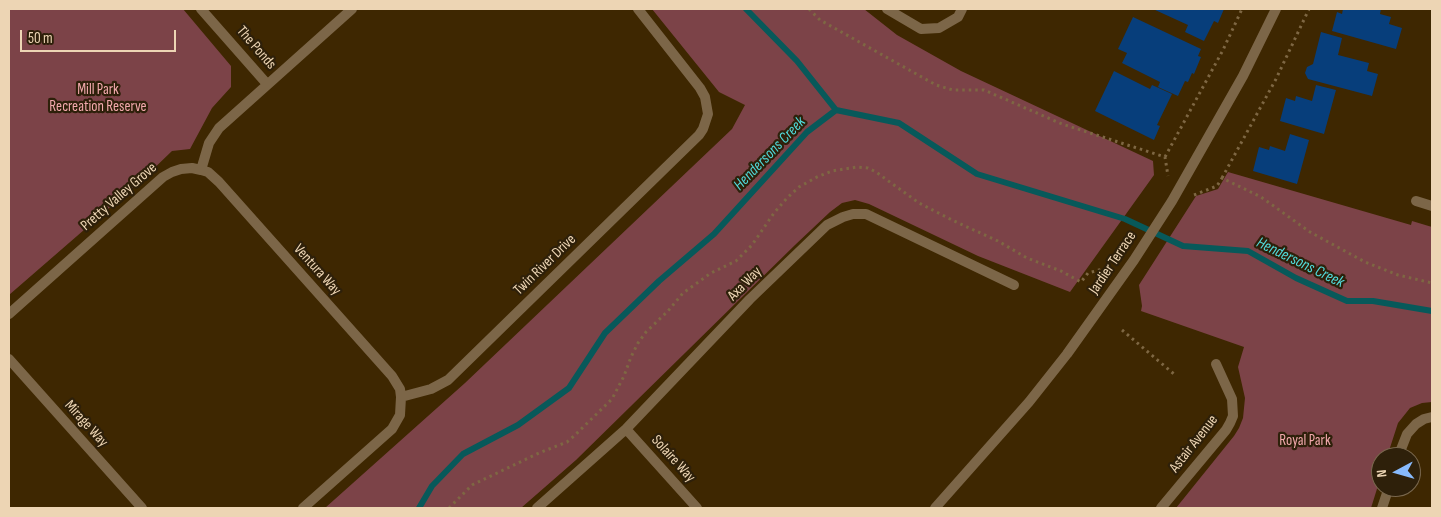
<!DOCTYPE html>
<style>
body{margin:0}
#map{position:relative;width:1441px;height:517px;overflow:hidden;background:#3e2701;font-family:"Sofia Sans Condensed",sans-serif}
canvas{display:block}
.frame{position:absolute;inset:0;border:10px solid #edd5b4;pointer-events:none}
.north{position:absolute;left:1371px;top:447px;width:50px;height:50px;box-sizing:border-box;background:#2e200a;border:1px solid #7a684e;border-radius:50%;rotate:264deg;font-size:14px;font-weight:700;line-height:20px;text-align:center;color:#edd5b4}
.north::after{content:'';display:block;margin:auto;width:18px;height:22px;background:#88bafc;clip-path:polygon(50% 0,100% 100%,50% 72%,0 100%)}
.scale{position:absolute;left:20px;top:30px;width:156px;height:22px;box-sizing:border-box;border:2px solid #edd5b4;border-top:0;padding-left:6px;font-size:15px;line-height:18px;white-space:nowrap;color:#edd5b4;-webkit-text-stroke:4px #2e200a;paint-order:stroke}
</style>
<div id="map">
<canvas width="1441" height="517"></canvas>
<div class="frame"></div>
<div class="north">N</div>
<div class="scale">50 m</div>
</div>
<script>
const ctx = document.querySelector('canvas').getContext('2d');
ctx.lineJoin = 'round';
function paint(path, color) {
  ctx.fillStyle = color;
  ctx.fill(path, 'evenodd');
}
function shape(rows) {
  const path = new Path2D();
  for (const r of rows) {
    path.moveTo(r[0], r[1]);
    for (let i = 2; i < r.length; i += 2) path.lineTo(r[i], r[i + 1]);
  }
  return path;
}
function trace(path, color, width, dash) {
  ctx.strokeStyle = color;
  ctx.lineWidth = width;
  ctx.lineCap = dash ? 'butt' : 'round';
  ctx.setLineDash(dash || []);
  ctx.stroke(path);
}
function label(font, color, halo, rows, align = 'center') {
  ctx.font = font + ' "Sofia Sans Condensed",sans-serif';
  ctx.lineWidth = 4.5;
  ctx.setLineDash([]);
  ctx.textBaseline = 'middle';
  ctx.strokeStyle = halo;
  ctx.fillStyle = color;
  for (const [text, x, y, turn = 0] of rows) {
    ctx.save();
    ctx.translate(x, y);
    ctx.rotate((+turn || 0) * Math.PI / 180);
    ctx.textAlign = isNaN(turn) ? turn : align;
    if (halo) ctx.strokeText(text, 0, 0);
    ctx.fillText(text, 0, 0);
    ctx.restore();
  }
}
const green = shape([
 [9,9,183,9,231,66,231,87,212,108,190,149,172,151,145,177,9,295],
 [652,9,864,9,897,35,961,71,1153,161,1154,175,1070,292,978,256,869,204,855,200,842,203,830,212,795,245,576,460,521,508,325,508,465,383,732,129,745,105,719,92],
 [1228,172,1411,225,1412,221,1432,227,1432,402,1422,403,1410,408,1398,423,1387,457,1381,457,1381,476,1371,508,1176,508,1234,436,1239,428,1243,418,1245,398,1238,367,1244,347,1141,311,1142,306,1139,285,1196,196,1218,189]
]);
const stream = shape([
 [746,9,797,61,836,110],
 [419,508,432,486,463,454,518,425,569,388,605,333,659,281,714,234,807,132,836,110,899,123,977,174,1125,219,1183,246,1248,251,1296,278,1347,301,1373,301,1432,311]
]);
const building = shape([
 [1153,9,1224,9,1218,23,1214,21,1204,41,1185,32,1188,25],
 [1343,9,1381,9,1380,14,1391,17,1389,24,1402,28,1396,49,1332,31,1337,12,1342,14],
 [1133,17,1201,49,1198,56,1201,57,1194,74,1192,73,1188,82,1185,81,1178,96,1158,87,1160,82,1122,63,1127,53,1118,49],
 [1321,32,1342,38,1338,55,1369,63,1367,71,1378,74,1372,96,1308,79,1305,73,1307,67,1313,64],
 [1114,71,1150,89,1152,85,1172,94,1157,125,1160,126,1154,140,1095,111],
 [1316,85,1336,90,1324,134,1280,121,1286,98,1295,101,1296,96,1312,101],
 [1290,134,1309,140,1297,184,1253,171,1259,147,1269,150,1270,146,1285,151]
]);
const path = shape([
 [809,9,820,20,936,85,953,90,984,90,1062,124,1165,157,1168,176],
 [1165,157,1223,50,1242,9],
 [1222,178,1276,79,1309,9],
 [1194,195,1217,186,1222,178,1261,197,1310,232,1365,262,1398,275,1432,283],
 [1122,330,1174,374],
 [449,508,472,485,539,453,567,442,574,436,612,399,624,376,631,357,638,343,646,332,668,311,683,293,711,273,736,261,752,245,774,213,787,198,799,187,817,177,832,171,857,167,868,168,876,172,919,203,954,221,998,241,1027,258,1061,271,1081,282,1088,273,1110,267]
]);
const minor = shape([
 [201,9,267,84],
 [887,9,921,29,939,28,958,17,962,9],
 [201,170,208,172,219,182,392,376,400,389,401,397,400,415,392,429,303,508],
 [1416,201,1432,206],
 [9,314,163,177,172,172,181,169,192,168,201,170,209,143,219,128,352,9],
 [9,359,142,508],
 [401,397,431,389,448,380,699,135,703,129,708,114,705,97,700,88,638,9],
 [626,429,697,508],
 [1398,457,1407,434,1416,424,1424,419,1432,417],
 [537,508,626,429,750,299,827,225,843,217,853,214,866,214,1014,285],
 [1161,508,1226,430,1230,423,1233,416,1232,399,1216,364],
 [1382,508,1389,487]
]);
const tertiary = shape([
 [935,508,1029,402,1067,354,1134,260,1172,201,1243,76,1276,9]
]);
const streetNames = [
 ["The Ponds",256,48,49],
 ["Pretty Valley Grove",119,197,-41],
 ["Jardier Terrace",1113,263,-56],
 ["Twin River Drive",545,265,-44],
 ["Ventura Way",317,270,48],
 ["Axa Way",745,284,-45],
 ["Mirage Way",86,424,48],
 ["Astair Avenue",1194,444,-52],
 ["Solaire Way",673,459,48]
];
const parkNames = [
 ["Mill Park",98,90],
 ["Recreation Reserve",98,107],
 ["Royal Park",1305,441]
];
const waterNames = [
 ["Hendersons Creek",770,154,-46],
 ["Hendersons Creek",1300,263,26]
];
paint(green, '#7c4348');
trace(stream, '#07595a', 6);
paint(building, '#073e7b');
trace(path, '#7e6743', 3, [2.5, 4]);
trace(minor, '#7c6648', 10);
trace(tertiary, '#7c6648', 10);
label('15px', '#edd5b4', '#2e200a', streetNames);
label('15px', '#f3a9ad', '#2e200a', parkNames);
label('italic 16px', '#50dada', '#2e200a', waterNames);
</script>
